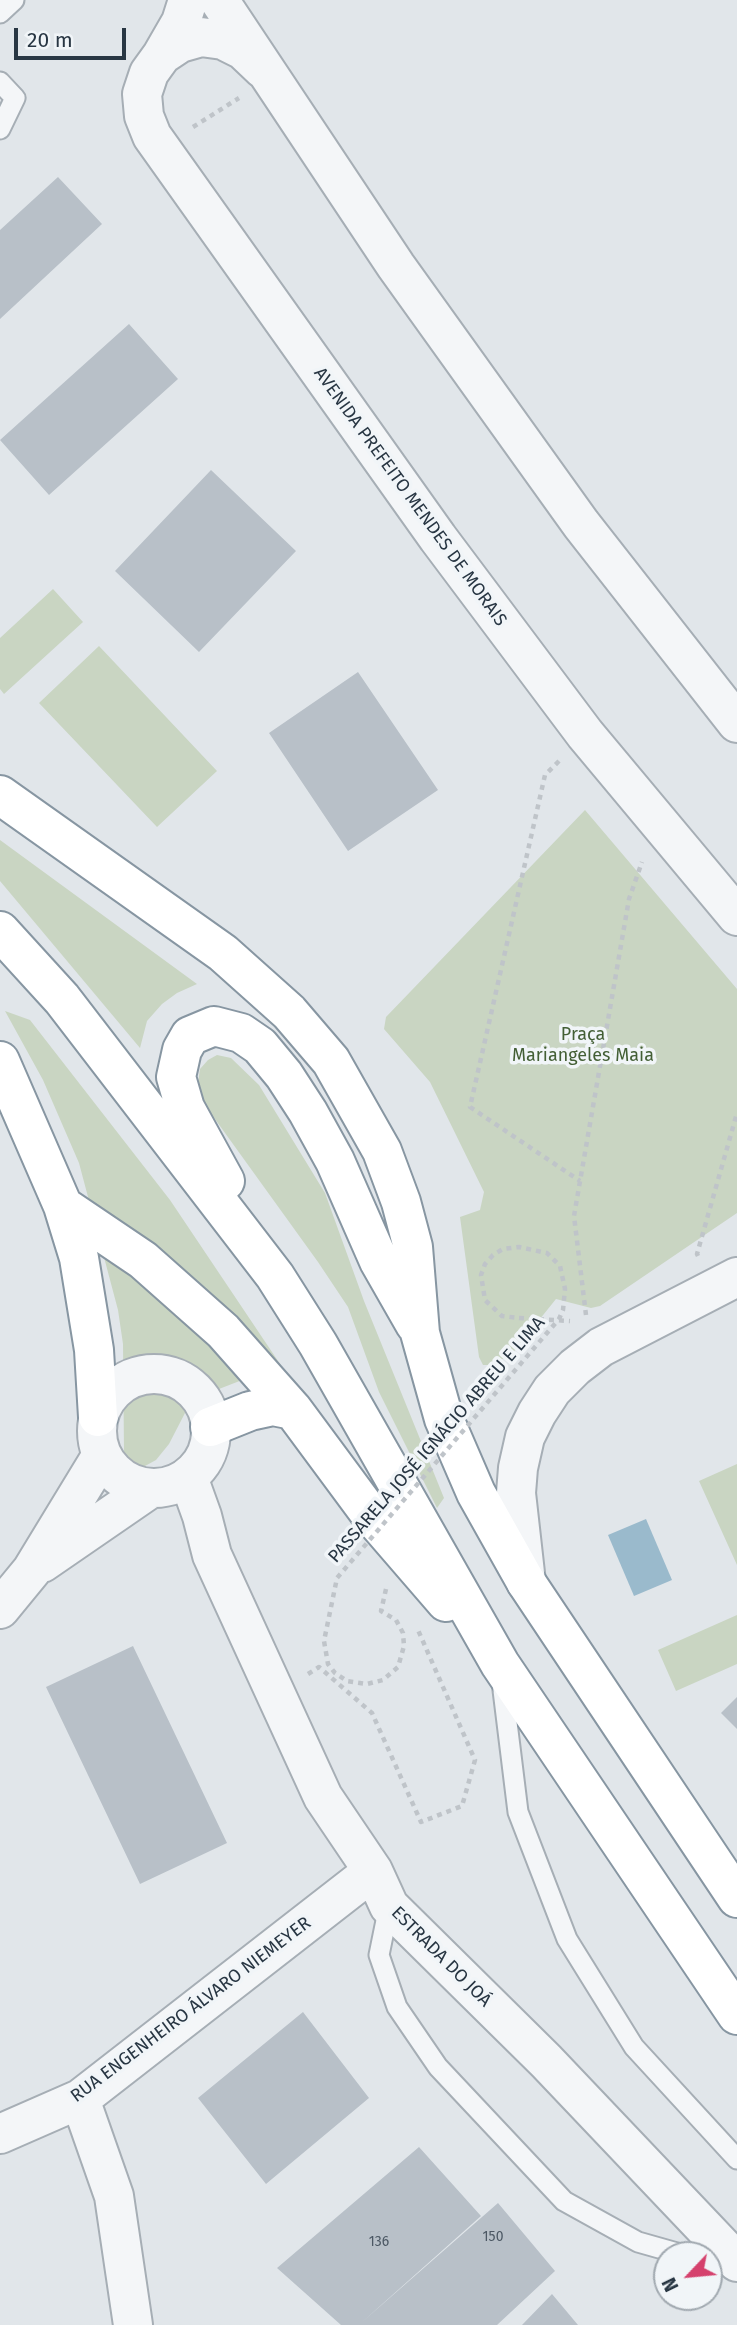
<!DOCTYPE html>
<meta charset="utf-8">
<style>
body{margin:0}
#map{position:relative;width:737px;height:2325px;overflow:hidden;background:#e1e6ea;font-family:"Fira Sans",sans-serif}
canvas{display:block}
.north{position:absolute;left:653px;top:2241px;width:70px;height:70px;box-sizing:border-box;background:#f1f5f8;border:2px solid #a1a9b0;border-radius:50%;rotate:244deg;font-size:19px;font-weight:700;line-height:28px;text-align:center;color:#283643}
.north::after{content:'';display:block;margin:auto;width:24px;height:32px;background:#d5416d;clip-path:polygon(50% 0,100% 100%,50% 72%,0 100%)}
.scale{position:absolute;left:14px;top:28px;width:112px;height:32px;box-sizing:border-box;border:4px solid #283643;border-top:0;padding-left:9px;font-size:21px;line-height:24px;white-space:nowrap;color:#283643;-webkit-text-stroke:5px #f1f5f8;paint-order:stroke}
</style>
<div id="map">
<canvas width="737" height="2325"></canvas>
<div class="north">N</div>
<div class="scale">20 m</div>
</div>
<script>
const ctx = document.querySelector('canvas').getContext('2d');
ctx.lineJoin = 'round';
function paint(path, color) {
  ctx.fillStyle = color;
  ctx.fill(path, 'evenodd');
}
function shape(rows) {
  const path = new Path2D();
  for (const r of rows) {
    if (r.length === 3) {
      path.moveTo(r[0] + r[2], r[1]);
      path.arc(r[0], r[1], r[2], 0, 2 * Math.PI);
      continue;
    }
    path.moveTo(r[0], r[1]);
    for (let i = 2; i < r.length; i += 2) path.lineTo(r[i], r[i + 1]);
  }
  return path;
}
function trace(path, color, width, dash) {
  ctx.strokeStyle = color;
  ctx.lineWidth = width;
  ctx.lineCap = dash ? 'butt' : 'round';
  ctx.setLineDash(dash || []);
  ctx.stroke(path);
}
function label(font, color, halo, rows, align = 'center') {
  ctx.font = font + ' "Fira Sans",sans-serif';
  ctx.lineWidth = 7;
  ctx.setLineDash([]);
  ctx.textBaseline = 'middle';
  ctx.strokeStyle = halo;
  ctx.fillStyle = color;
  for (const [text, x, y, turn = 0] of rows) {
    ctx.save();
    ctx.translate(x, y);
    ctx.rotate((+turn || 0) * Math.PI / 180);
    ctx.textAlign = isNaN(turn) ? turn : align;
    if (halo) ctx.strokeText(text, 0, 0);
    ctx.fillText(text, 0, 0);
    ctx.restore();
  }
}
const green = shape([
 [53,589,83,622,4,694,0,689,0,638],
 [99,646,217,771,157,827,39,703],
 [585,810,737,989,737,1213,600,1306,591,1308,556,1299,511,1355,489,1365,483,1365,479,1357,460,1217,480,1210,484,1192,430,1082,384,1029,386,1017],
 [0,840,197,984,177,993,162,1004,147,1021,140,1048,0,881],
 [5,1011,30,1020,170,1200,327,1434,255,1375,219,1389,192,1404,185,1413,169,1444,156,1460,145,1466,133,1467,127,1460,124,1452,123,1344,118,1310,79,1163,43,1080],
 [217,1055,231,1058,259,1085,325,1193,364,1301,444,1498,437,1508,379,1392,348,1307,318,1262,207,1108,202,1096,198,1083,200,1069,208,1060],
 [737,1464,737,1565,699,1481],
 [737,1615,737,1664,676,1691,658,1650]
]);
const water = shape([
 [646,1519,672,1580,634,1596,608,1535]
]);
const building = shape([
 [58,177,102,224,0,319,0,230],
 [129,324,178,379,49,495,0,440],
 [211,470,296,551,199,652,115,571],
 [358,672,438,790,348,851,269,733],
 [133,1646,227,1843,140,1884,46,1687],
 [737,1697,737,1729,721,1713],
 [303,2012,369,2098,266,2184,198,2098],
 [419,2147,481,2216,361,2323,498,2203,555,2271,497,2325,341,2325,277,2268],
 [552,2294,578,2325,522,2325]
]);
const path = shape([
 [193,127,239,98],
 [559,761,545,775,470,1107,580,1181],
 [698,1256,697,1254,737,1113],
 [586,1315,574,1216,629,899,642,862],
 [519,1318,570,1321],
 [386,1589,381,1611,396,1620],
 [308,1674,319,1667,372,1713,421,1822,462,1806,475,1760,418,1630]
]);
const service = shape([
 [0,13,14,0],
 [0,82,15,98,0,129],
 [502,1682,518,1812,567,1939,634,2047,737,2159],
 [389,1906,379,1955,397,2007,438,2067,564,2201,638,2242,684,2255]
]);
const minor = shape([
 [188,1477,202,1516,212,1555,323,1797,373,1871,389,1906,546,2061,737,2262],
 [526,1582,516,1493,518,1468,525,1437,537,1413,552,1390,575,1367,601,1347,737,1277],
 [80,2099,114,2196,133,2325],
 [0,2134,80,2099,373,1871]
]);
const tertiary = shape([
 [219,0,396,266,581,524,737,723],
 [162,55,181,22,188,0],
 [263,69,243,50,223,40,201,37,180,43,162,55,149,73,142,94,144,116,152,136,438,538,585,734,737,916],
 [154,1431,57],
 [42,1563,151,1488],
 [0,1609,32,1570,102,1455]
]);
const trunk = shape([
 [0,795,223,953,289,1012,331,1061,382,1151,401,1202,413,1247,420,1333,444,1419,476,1493,526,1582,737,1898],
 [0,931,62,999,275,1276,318,1344,500,1664,737,2015],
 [0,1061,63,1206,79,1258,94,1350,98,1417],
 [225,1181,185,1108,176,1077,182,1050,190,1036,214,1026,241,1033,260,1046,284,1075,308,1112,335,1161,379,1261,415,1324],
 [63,1206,143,1260,223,1331,293,1410,370,1514,446,1602],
 [210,1427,250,1411,273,1406,293,1410]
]);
const pathBridge = shape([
 [396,1620,403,1633,404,1646,398,1667,383,1680,367,1684,347,1681,335,1673,328,1664,324,1641,337,1578,559,1319,563,1310,565,1289,560,1266,547,1253,519,1247,503,1249,493,1255,485,1264,481,1275,485,1300,502,1316,519,1318]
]);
const numberNames = [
 ["150",493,2237],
 ["136",379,2242]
];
const streetNames = [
 ["AVENIDA PREFEITO MENDES DE MORAIS",410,497,54],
 ["PASSARELA JOSÉ IGNÁCIO ABREU E LIMA",437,1440,-49],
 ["ESTRADA DO JOÁ",441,1957,45],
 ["RUA ENGENHEIRO ÁLVARO NIEMEYER",191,2010,-37]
];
const parkNames = [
 ["Praça",583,1035],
 ["Mariangeles Maia",583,1056]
];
paint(green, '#c9d5c2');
paint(water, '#9abacc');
paint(building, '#b8c0c8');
trace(service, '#a6aeb5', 23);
trace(minor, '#a6aeb5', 42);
trace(tertiary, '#a6aeb5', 42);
trace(trunk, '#8796a2', 42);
trace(path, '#bfc4c9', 4.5, [5, 5]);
trace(service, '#f4f6f8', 19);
trace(minor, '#f4f6f8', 38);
trace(tertiary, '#f4f6f8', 38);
trace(trunk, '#fff', 38);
trace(pathBridge, '#bfc4c9', 4.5, [5, 5]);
label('14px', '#4c5864', null, numberNames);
label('18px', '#283643', '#f1f5f8', streetNames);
label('18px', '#435f35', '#f1f5f8', parkNames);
</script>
